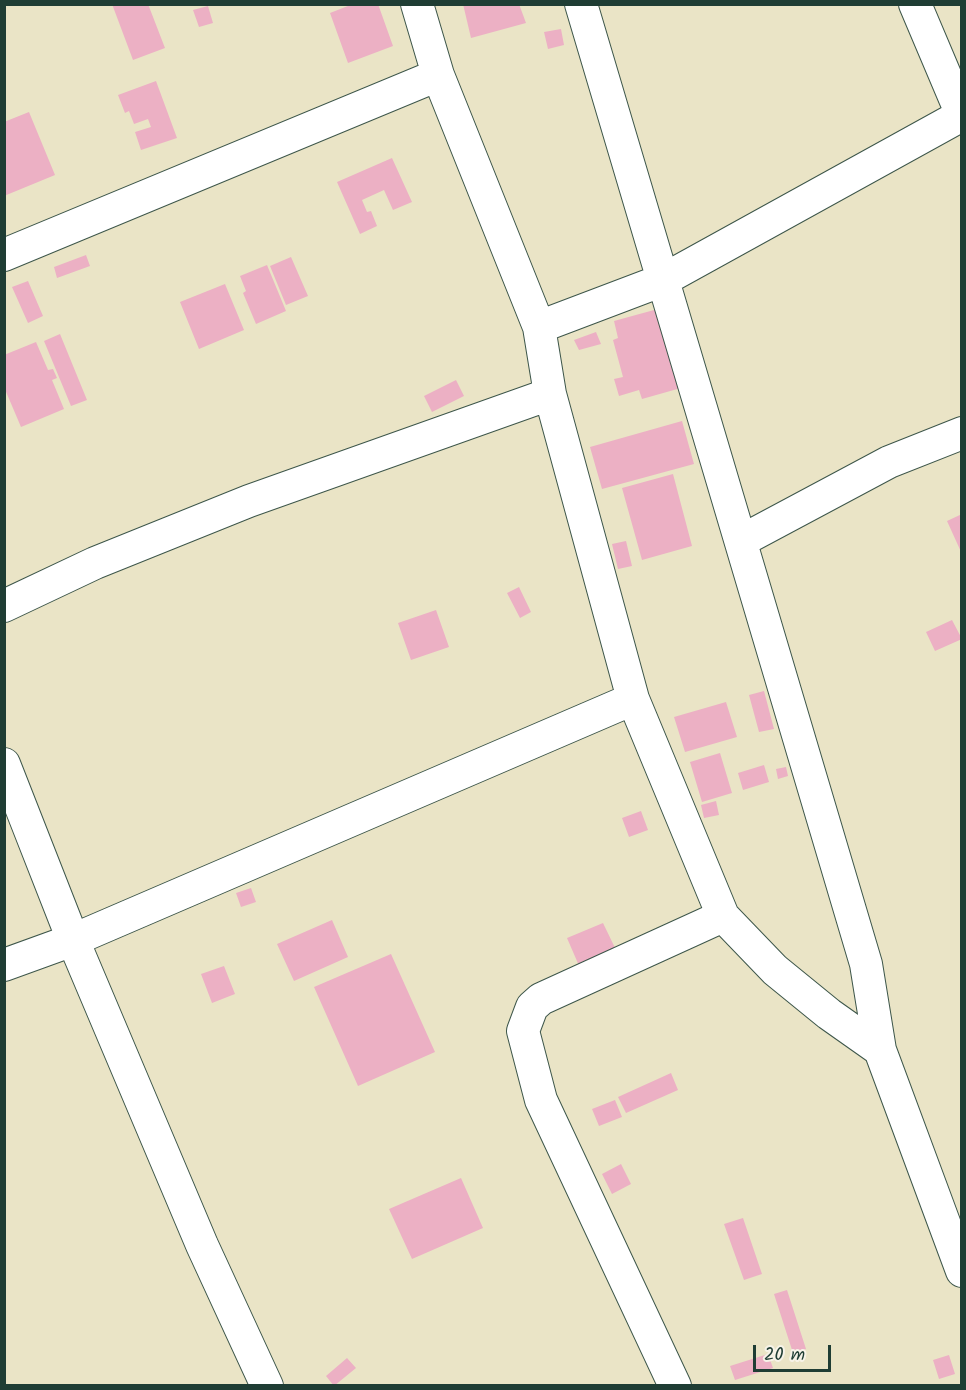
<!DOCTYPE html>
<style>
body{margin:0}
#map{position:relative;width:966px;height:1390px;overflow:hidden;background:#eae4c6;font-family:Kalam,sans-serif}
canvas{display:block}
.frame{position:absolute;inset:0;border:6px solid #1f3d34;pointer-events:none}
.scale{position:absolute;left:753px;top:1345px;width:78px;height:27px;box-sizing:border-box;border:3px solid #1f3d34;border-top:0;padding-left:8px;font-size:18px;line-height:21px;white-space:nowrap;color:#1f3d34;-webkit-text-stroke:4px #f7f3e8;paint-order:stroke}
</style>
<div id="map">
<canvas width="966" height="1390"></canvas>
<div class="frame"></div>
<div class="scale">20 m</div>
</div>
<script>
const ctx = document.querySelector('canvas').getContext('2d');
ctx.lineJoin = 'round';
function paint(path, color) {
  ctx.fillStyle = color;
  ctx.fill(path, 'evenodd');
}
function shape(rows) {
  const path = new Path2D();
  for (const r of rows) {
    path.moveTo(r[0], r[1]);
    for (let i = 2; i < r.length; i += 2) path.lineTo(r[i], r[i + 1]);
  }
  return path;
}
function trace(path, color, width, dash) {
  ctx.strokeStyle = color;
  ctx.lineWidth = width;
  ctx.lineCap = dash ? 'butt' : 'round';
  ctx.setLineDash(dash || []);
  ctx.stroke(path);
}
const building = shape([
 [112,4,148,4,165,48,133,60],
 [353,4,378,4,393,46,348,63,330,13],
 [463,4,519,4,526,23,471,38],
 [208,6,213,23,199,27,193,10],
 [561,29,564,45,548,49,544,32],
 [156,81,177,138,141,150,135,132,151,127,148,119,134,124,129,111,125,113,118,95],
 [29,112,55,175,4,196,4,122],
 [392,158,412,202,393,210,384,190,362,200,367,212,371,211,377,226,360,234,337,182],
 [86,255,90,266,57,278,54,267],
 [291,257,308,296,286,305,270,266],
 [267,265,286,311,256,324,243,293,246,291,240,276],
 [28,281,43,316,28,323,12,287],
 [225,284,244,330,199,349,180,302],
 [665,307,688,386,642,399,639,390,619,396,614,379,623,377,613,340,618,338,614,321],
 [596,332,601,344,579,350,574,340],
 [60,334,87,400,71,406,44,341],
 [36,342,48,370,53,369,57,378,52,380,64,409,21,427,4,387,4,355],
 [456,380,464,396,432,412,424,396],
 [682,421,694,464,602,489,590,447],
 [673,474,692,546,642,560,622,488],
 [962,514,962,554,947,521],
 [626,541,632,566,618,569,612,544],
 [519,587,531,612,520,618,507,593],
 [436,610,449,647,411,660,398,623],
 [952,620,962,639,935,651,926,632],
 [764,691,774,729,759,732,749,695],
 [726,702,737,737,685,752,674,717],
 [720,753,732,793,702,802,690,762],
 [764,765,769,782,743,790,738,773],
 [786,767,788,776,778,779,776,769],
 [716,801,719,815,704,818,701,805],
 [641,811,648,830,629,837,622,818],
 [251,888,256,902,241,907,236,893],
 [332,920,348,957,294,981,277,944],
 [603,923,617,952,580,968,567,938],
 [391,954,435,1052,358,1086,314,987],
 [224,966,235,994,212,1003,201,974],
 [671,1073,678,1090,626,1113,618,1097],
 [615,1100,622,1117,599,1126,592,1109],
 [621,1164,631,1184,612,1194,602,1174],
 [461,1178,483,1228,412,1259,389,1209],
 [743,1218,762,1274,744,1280,724,1224],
 [787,1290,806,1349,793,1353,774,1294],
 [768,1354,773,1368,735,1380,730,1366],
 [949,1355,955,1374,939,1379,933,1360],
 [347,1358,356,1368,334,1386,326,1376]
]);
const minor = shape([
 [417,4,438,75,539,327,550,394,633,699,723,916,775,970,829,1014,880,1050],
 [581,4,866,964,880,1050,962,1271],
 [915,4,962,115],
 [4,255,438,75],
 [539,327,663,280,962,115],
 [741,541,889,462,962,433],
 [4,606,95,563,249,501,550,394],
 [4,764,73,940,202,1245,267,1386],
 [4,965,73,940,633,699],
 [675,1386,541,1100,523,1031,532,1007,541,999,723,916]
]);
paint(building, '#ecb0c4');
trace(minor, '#3d564a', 34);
trace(minor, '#fff', 32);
</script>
